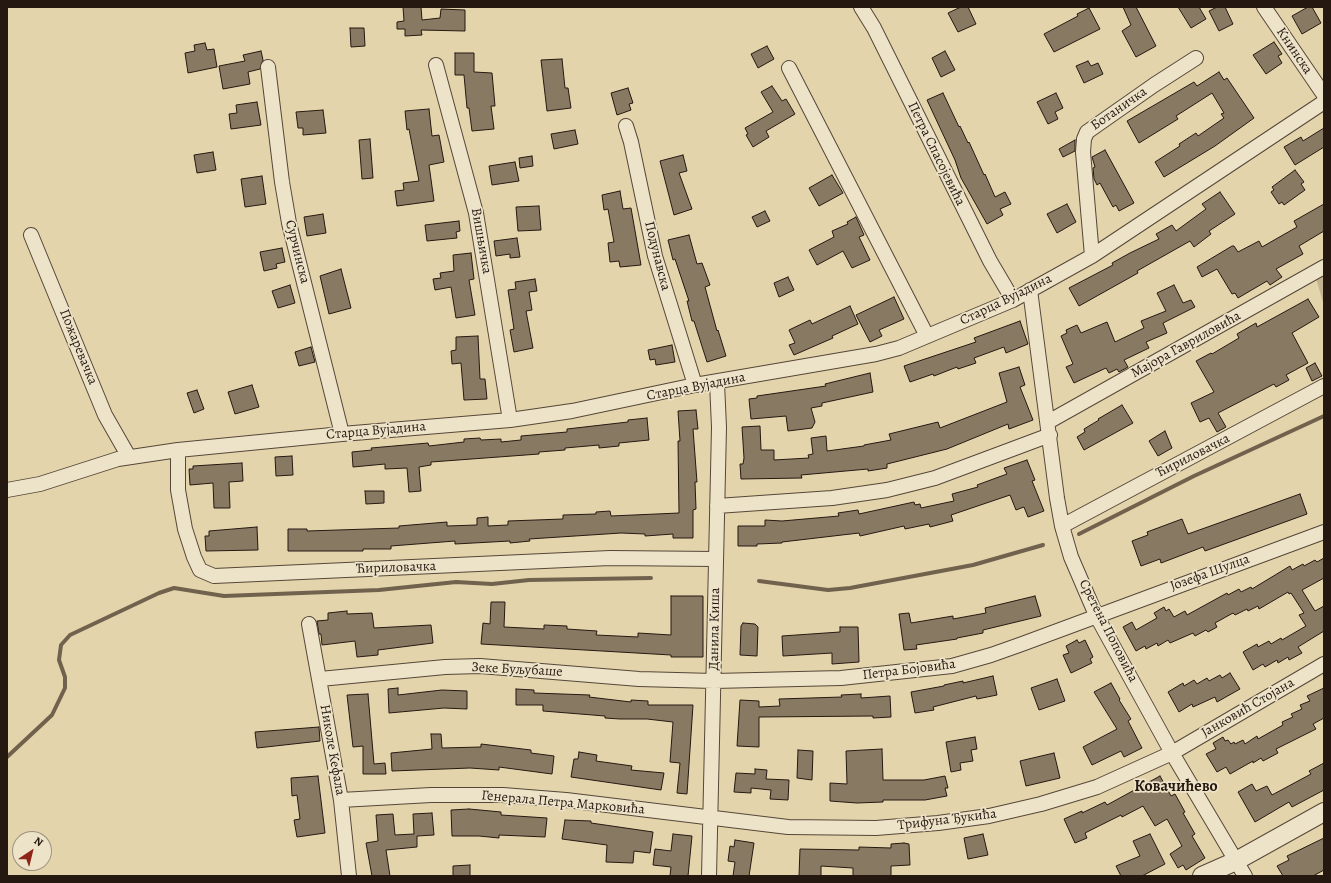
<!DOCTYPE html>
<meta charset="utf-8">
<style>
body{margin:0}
#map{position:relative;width:1331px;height:883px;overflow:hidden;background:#e4d4ac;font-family:Alegreya,serif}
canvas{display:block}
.frame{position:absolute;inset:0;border:8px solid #251811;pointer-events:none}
.north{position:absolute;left:12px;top:831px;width:40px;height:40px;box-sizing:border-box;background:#ede3c9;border:1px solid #9d927f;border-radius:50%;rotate:35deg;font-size:11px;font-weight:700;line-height:16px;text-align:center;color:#251811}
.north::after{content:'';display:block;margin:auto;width:14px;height:18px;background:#8f2418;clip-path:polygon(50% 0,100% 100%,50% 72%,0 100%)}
</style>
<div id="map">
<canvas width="1331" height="883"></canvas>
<div class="frame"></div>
<div class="north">N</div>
</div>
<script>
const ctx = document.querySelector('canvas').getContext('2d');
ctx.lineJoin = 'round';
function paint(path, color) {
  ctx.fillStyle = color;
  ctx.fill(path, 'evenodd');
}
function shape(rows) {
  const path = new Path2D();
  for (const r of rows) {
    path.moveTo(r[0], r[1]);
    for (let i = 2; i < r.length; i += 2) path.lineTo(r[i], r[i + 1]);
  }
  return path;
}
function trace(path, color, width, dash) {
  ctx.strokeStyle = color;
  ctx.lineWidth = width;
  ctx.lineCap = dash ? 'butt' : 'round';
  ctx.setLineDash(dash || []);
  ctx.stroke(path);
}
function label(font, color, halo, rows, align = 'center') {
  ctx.font = font + ' Alegreya,serif';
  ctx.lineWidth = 3.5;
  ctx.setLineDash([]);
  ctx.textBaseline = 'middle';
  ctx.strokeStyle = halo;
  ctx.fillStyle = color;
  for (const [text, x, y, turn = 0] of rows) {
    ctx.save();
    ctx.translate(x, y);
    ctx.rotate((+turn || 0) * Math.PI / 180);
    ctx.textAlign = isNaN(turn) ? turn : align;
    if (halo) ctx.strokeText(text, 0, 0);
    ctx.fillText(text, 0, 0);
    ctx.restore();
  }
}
const green = shape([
 [1324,274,1324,306,1316,278]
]);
const stream = shape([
 [1079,534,1194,476,1324,416],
 [759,581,828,590,850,588,973,565,1043,545],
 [7,757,52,715,65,688,65,677,59,660,61,645,70,635,159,593,174,588,224,596,379,590,456,582,492,584,529,580,651,578]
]);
const building = shape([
 [403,7,421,7,422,20,440,18,441,9,465,10,465,31,421,30,422,35,405,36,405,29,397,29,397,22,404,21,403,7],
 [961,7,968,7,976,24,958,32,948,13,961,7],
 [1123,7,1136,7,1156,46,1136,57,1122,31,1131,25,1123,7],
 [1178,7,1199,7,1206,19,1191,28,1178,7],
 [1217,7,1225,7,1233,24,1219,31,1209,11,1217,7],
 [1308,7,1312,7,1321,23,1302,34,1292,16,1308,7],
 [1089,8,1100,29,1054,52,1044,34,1078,16,1077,14,1089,8],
 [350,28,364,28,365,46,351,47,350,28],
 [1274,42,1282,54,1278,56,1282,63,1266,74,1253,55,1274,42],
 [205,43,207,50,214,49,217,67,188,73,185,53,195,51,194,45,205,43],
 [767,46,774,59,758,68,751,54,767,46],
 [261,51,263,60,260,69,248,72,250,84,223,89,219,66,245,61,243,55,261,51],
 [945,51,955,70,941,77,932,58,945,51],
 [455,53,474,53,474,72,492,73,495,106,491,106,494,129,472,131,469,108,467,108,464,75,455,75,455,53],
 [562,59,565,88,568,88,571,108,547,111,541,60,562,59],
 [1088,61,1091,66,1098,63,1103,74,1084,83,1076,66,1088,61],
 [1219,72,1224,80,1227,78,1254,118,1215,146,1164,177,1155,162,1180,146,1179,144,1196,133,1198,136,1224,118,1221,114,1224,113,1212,93,1176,116,1178,119,1139,143,1127,121,1194,82,1197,86,1219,72],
 [772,86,782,101,786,99,795,114,766,131,769,137,753,147,746,135,748,134,745,128,773,112,761,92,772,86],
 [628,88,633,103,629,104,631,110,617,115,611,93,628,88],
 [943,93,959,127,960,126,968,143,969,142,984,175,985,174,995,197,1005,192,1011,204,1000,209,1003,215,987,224,961,178,955,160,927,100,943,93],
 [1056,93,1063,108,1055,112,1058,119,1048,124,1037,102,1056,93],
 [257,102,261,125,231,129,229,114,237,113,236,105,257,102],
 [429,109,432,136,439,135,444,162,429,165,434,201,397,206,395,191,404,190,403,183,419,181,409,129,407,130,405,111,429,109],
 [323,110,326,133,303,135,303,128,298,128,296,112,323,110],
 [1324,128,1324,147,1295,165,1284,147,1301,137,1303,141,1324,128],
 [575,130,578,144,554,149,551,134,575,130],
 [370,139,373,178,362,179,359,140,370,139],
 [1075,140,1075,151,1063,157,1059,149,1075,140],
 [1105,150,1134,203,1119,211,1116,205,1113,207,1100,183,1097,185,1094,179,1093,168,1095,167,1092,157,1105,150],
 [213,152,216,170,197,173,194,155,213,152],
 [683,155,687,171,679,173,692,209,674,215,660,161,683,155],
 [532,156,533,166,520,168,519,158,532,156],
 [515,162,519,181,492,185,489,166,515,162],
 [1295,170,1304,182,1301,184,1305,190,1284,205,1282,202,1279,204,1271,192,1274,190,1272,187,1295,170],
 [832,175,843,193,819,206,809,188,832,175],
 [262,176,266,204,245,207,241,179,262,176],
 [620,191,623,209,631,208,641,265,620,267,619,261,610,262,608,243,614,242,608,209,604,210,602,195,620,191],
 [1220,192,1235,214,1209,231,1211,234,1194,247,1190,241,1137,271,1138,273,1079,306,1069,288,1113,265,1112,263,1130,253,1159,239,1156,234,1172,225,1176,231,1206,209,1202,204,1220,192],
 [1067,204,1076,222,1057,233,1047,214,1067,204],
 [1324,204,1324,231,1299,246,1303,254,1276,269,1282,277,1270,285,1267,281,1238,298,1235,293,1232,294,1217,269,1202,277,1197,267,1232,246,1234,246,1238,252,1259,241,1262,247,1297,227,1294,221,1324,204],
 [539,206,541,230,518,231,516,207,539,206],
 [765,211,770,221,757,227,752,217,765,211],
 [323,214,326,233,307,236,304,217,323,214],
 [856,217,864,235,859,237,870,260,852,268,843,251,817,265,809,250,834,237,832,231,848,224,847,222,856,217],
 [459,221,460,231,456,232,457,238,427,241,425,225,459,221],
 [689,235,697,264,702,263,710,285,705,287,717,331,718,330,726,356,707,362,694,321,692,321,687,301,689,301,675,259,673,260,668,240,689,235],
 [517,238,520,257,510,258,510,254,496,256,494,241,517,238],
 [282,248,285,262,276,264,277,268,264,271,260,252,282,248],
 [471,253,474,279,469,280,475,315,456,318,451,287,435,290,433,279,441,278,440,273,454,271,453,255,471,253],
 [341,269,351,308,329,314,320,276,341,269],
 [788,277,794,290,779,297,774,283,788,277],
 [535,279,537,291,529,292,532,310,526,311,533,348,514,352,510,330,514,329,508,290,516,289,515,282,535,279],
 [290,285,295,303,278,308,272,291,290,285],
 [1174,285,1183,303,1191,300,1195,307,1163,323,1167,333,1146,342,1149,348,1124,360,1128,367,1119,372,1117,369,1109,373,1106,368,1074,383,1066,367,1073,364,1061,336,1067,333,1066,330,1077,325,1081,333,1107,322,1115,342,1144,328,1141,321,1166,311,1157,293,1174,285],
 [894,297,904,319,879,330,882,336,870,342,856,315,894,297],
 [1308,299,1319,317,1292,333,1308,363,1286,375,1289,380,1276,387,1274,384,1218,413,1226,427,1217,432,1209,418,1200,422,1191,403,1214,392,1196,361,1211,353,1212,354,1239,338,1237,334,1256,323,1257,327,1308,299],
 [850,306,858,324,832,336,833,338,794,355,789,345,795,343,789,330,810,320,812,324,850,306],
 [1020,321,1028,344,1006,353,1004,347,974,358,976,363,958,369,957,367,934,376,933,374,910,382,904,366,976,342,974,338,1020,321],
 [478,336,480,379,485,379,487,399,464,400,461,363,452,364,451,351,456,350,456,337,478,336],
 [672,345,675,362,656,365,655,359,650,360,648,350,672,345],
 [311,347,315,362,299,366,295,352,311,347],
 [1315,363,1322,376,1312,381,1306,368,1315,363],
 [1019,367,1025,385,1020,387,1033,420,1009,429,1008,424,947,449,887,464,887,468,868,471,868,469,801,475,802,478,741,479,740,464,743,464,744,458,742,427,760,426,761,450,774,450,774,460,809,458,808,455,813,454,811,438,826,436,827,451,864,446,864,445,891,440,889,434,938,422,940,428,1007,402,999,373,1019,367],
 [870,373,873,392,822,403,822,406,811,408,815,422,812,428,788,431,786,416,751,419,749,399,757,398,757,396,826,386,825,384,870,373],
 [252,385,259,407,235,414,228,392,252,385],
 [197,390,204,409,194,413,187,393,197,390],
 [1122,405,1133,423,1084,450,1077,437,1085,432,1084,429,1099,420,1098,419,1122,405],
 [696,410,698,429,693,429,697,482,695,482,696,509,693,510,693,538,673,538,673,534,645,536,645,534,621,533,529,539,530,541,510,543,510,541,455,544,455,541,391,546,391,549,363,549,363,551,288,551,288,529,307,529,307,531,399,528,399,526,447,522,447,526,477,525,477,518,488,517,488,526,508,525,508,521,563,519,563,515,596,514,596,512,610,511,611,516,679,513,678,441,680,441,678,411,696,410],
 [647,418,649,440,619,443,619,446,599,448,599,445,565,448,565,450,539,452,539,454,431,462,431,465,419,467,421,491,409,492,407,468,385,469,385,464,353,467,352,452,372,450,371,448,428,443,429,446,464,442,464,439,480,438,481,440,501,439,501,442,521,440,521,436,567,432,567,429,628,422,628,420,647,418],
 [1165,431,1172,448,1158,456,1149,441,1165,431],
 [292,456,293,475,276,476,275,457,292,456],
 [1027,460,1035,480,1032,481,1044,511,1028,517,1024,507,1016,510,1010,495,951,515,953,521,930,527,929,524,905,529,904,526,860,536,859,533,782,542,782,543,757,544,757,546,738,546,738,526,765,526,765,520,782,521,839,516,838,513,858,510,859,514,914,502,915,505,920,504,921,508,954,501,952,494,978,487,977,485,1007,474,1004,468,1027,460],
 [242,463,243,481,229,482,230,508,214,508,213,483,190,485,189,469,193,469,193,466,242,463],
 [365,491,384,491,384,503,366,504,365,491],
 [1300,494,1307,514,1205,551,1203,547,1161,563,1160,559,1141,566,1132,541,1148,535,1147,532,1182,519,1188,534,1300,494],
 [257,527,258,550,206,551,205,536,209,536,209,531,257,527],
 [1324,558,1324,578,1302,590,1315,611,1324,606,1324,631,1298,647,1302,653,1289,660,1288,657,1278,663,1277,660,1265,667,1263,664,1253,670,1243,652,1257,644,1258,647,1269,641,1271,644,1281,638,1282,640,1306,626,1299,615,1304,613,1291,593,1289,594,1288,592,1259,609,1258,606,1248,611,1247,609,1235,615,1233,613,1215,623,1217,627,1208,632,1206,630,1195,636,1193,633,1170,643,1168,640,1158,646,1157,643,1146,649,1145,646,1136,651,1123,627,1132,622,1136,630,1157,618,1154,613,1164,607,1166,611,1169,609,1174,617,1185,611,1187,615,1227,593,1228,595,1239,589,1241,592,1251,587,1252,589,1290,566,1292,570,1303,564,1304,566,1315,560,1317,562,1324,558],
 [671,596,703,596,703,657,671,657,671,655,481,644,483,623,490,624,491,602,505,602,504,627,544,629,544,625,567,626,567,629,597,631,596,635,638,637,638,633,671,635,671,596],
 [1035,596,1041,616,983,630,983,633,957,638,957,639,916,645,917,649,904,650,899,614,909,613,911,623,953,616,953,619,986,613,985,608,1035,596],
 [347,611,347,614,372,613,374,628,431,625,433,643,378,650,378,655,357,657,355,641,322,645,321,634,319,634,317,621,328,620,328,613,347,611],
 [743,623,755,624,758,627,757,656,740,655,741,626,743,623],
 [840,627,858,627,859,662,832,664,832,653,783,656,782,636,840,632,840,627],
 [1077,640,1079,643,1085,640,1093,657,1090,659,1092,663,1071,673,1063,655,1069,653,1066,646,1077,640],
 [1230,673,1240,689,1217,702,1215,697,1193,707,1192,704,1179,712,1168,692,1183,683,1184,686,1194,680,1197,684,1207,678,1209,681,1220,675,1222,678,1230,673],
 [993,676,997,695,977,699,976,696,933,707,934,710,915,713,911,692,944,686,944,685,963,681,963,683,993,676],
 [1057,679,1065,701,1039,710,1031,688,1057,679],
 [1111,683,1120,699,1119,700,1131,719,1128,721,1142,748,1124,757,1121,751,1092,765,1083,747,1117,729,1094,692,1111,683],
 [398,688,398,695,442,690,467,691,467,709,444,708,389,713,388,689,398,688],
 [1324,688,1324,718,1313,724,1316,729,1276,749,1278,753,1263,761,1261,758,1253,763,1253,761,1230,774,1226,767,1217,772,1206,754,1216,749,1213,743,1223,737,1225,741,1228,740,1231,744,1234,742,1235,744,1243,740,1245,744,1257,736,1258,739,1283,725,1282,722,1293,717,1291,714,1302,709,1300,705,1310,701,1307,696,1324,688],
 [516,689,534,690,534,693,590,695,589,697,631,702,631,700,648,701,648,705,693,705,687,794,677,793,680,763,670,762,673,722,647,719,620,719,605,718,605,716,543,711,543,705,516,705,516,689],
 [368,694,374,764,385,763,386,774,363,774,363,746,353,747,347,695,368,694],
 [861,694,861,698,890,696,891,717,873,718,873,716,759,717,759,747,737,746,740,700,759,701,759,707,780,706,779,699,842,697,841,695,861,694],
 [319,727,320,741,257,748,255,732,319,727],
 [431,734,441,734,442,748,481,747,481,744,531,750,531,753,554,756,552,774,499,767,499,770,470,768,392,771,391,753,432,749,431,734],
 [975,737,977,749,971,750,973,761,960,763,961,770,951,772,946,742,975,737],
 [882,749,883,780,924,780,945,776,948,788,945,788,947,796,925,800,883,800,883,802,857,803,830,801,830,783,847,784,846,751,882,749],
 [798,750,813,751,812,780,797,778,798,750],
 [579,752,597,755,596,761,632,766,631,770,664,773,661,790,571,777,574,759,578,759,579,752],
 [1054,753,1060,778,1026,786,1020,761,1054,753],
 [1324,763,1324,790,1292,807,1289,802,1255,822,1238,792,1252,784,1256,791,1267,786,1272,795,1311,774,1309,771,1324,763],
 [755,769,767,770,766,779,789,780,788,800,770,799,771,790,751,788,751,793,734,792,736,773,755,774,755,769],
 [318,776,325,833,297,837,294,820,300,819,297,795,292,796,291,778,318,776],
 [1160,776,1171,796,1175,794,1185,812,1183,813,1195,834,1192,836,1205,858,1186,870,1183,865,1178,868,1170,854,1182,846,1167,819,1155,826,1143,806,1122,817,1121,815,1085,833,1087,838,1075,843,1064,819,1082,811,1082,813,1105,802,1107,805,1160,776],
 [469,809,501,812,501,815,547,818,545,837,499,835,499,838,479,836,452,836,451,810,469,809],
 [432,813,434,835,417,836,417,847,386,850,390,876,372,876,366,843,378,841,376,815,393,814,395,835,414,834,413,814,432,813],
 [565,820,591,821,591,823,653,832,650,853,634,851,633,863,606,862,607,845,562,839,565,820],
 [673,834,692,836,688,876,670,876,671,867,653,865,655,849,671,851,673,834],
 [983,834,988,855,968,859,964,838,983,834],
 [1150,834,1165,864,1142,876,1121,876,1116,866,1140,856,1133,841,1150,834],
 [1324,838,1324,870,1313,876,1283,876,1277,866,1289,860,1287,856,1324,838],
 [735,840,754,843,749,876,733,876,735,862,728,861,730,846,734,847,735,840],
 [904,843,909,844,910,865,891,866,891,876,853,876,853,868,821,866,821,876,799,876,800,849,859,850,859,847,891,848,891,844,904,843],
 [470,865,470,876,453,876,453,866,470,865]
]);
const minor = shape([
 [861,7,874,28,990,261,1013,300],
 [1264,7,1324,95],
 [436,65,476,213,510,420],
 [268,67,282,182,289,223,342,434],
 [789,68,927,336],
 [626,126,631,142,655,256,695,385],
 [31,235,105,415,129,457],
 [1092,256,1083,152,1084,139,1087,132,1154,85,1196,58],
 [1030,290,1057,498,1062,526,1071,557,1096,615,1172,753,1245,876],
 [1048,422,1324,267],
 [178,450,178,490,185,529,194,557,200,570,214,576,610,558,715,559],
 [7,490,40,484,118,459,178,450,342,434,510,420,572,411,695,385,876,354,899,348,1013,300,1092,256,1324,102],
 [717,506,832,498,887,490,935,478,1050,435],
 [1062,526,1324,386],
 [309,624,341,800,349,876],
 [320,679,445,667,480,666,639,679,714,681,841,678,952,666,991,655,1022,644,1324,532],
 [341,800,431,795,503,795,566,800,788,827,876,828,938,823,989,816,1041,804,1097,787,1172,753,1324,664],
 [709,876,719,427,717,383]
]);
const tertiary = shape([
 [1202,876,1236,861,1324,812]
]);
const streetNames = [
 ["Книнска",1294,51,56],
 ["Ботаничка",1119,109,-35],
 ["Петра Спасојевића",936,154,64],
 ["Вишњичка",481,241,80],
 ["Сурчинска",297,252,76],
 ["Подунавска",657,256,76],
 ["Старца Вујадина",1006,300,-26],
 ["Мајора Гавриловића",1186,345,-29],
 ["Пожаревачка",78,347,68],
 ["Старца Вујадина",696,387,-11],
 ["Старца Вујадина",376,431,-5],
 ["Ћириловачка",1193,456,-27],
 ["Ћириловачка",396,568,-2],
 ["Јозефа Шулца",1210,573,-20],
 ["Данила Киша",715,629,-89],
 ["Сретена Поповића",1108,631,63],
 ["Зеке Буљубаше",517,670,3],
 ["Петра Бојовића",909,670,-7],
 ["Јанковић Стојана",1248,708,-30],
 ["Николе Кефала",332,750,80],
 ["Генерала Петра Марковића",563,803,5],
 ["Трифуна Ђукића",947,820,-7]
];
const quarterNames = [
 ["Ковачићево",1176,787]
];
paint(green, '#c4b492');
trace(stream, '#71624e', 4);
paint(building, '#887a62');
trace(building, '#251811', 1);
trace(minor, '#554738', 16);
trace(tertiary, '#554738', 20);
trace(minor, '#ede3c9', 14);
trace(tertiary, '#ede3c9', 18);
label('14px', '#251811', '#ede3c9', streetNames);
label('bold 16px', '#251811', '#ede3c9', quarterNames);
</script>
